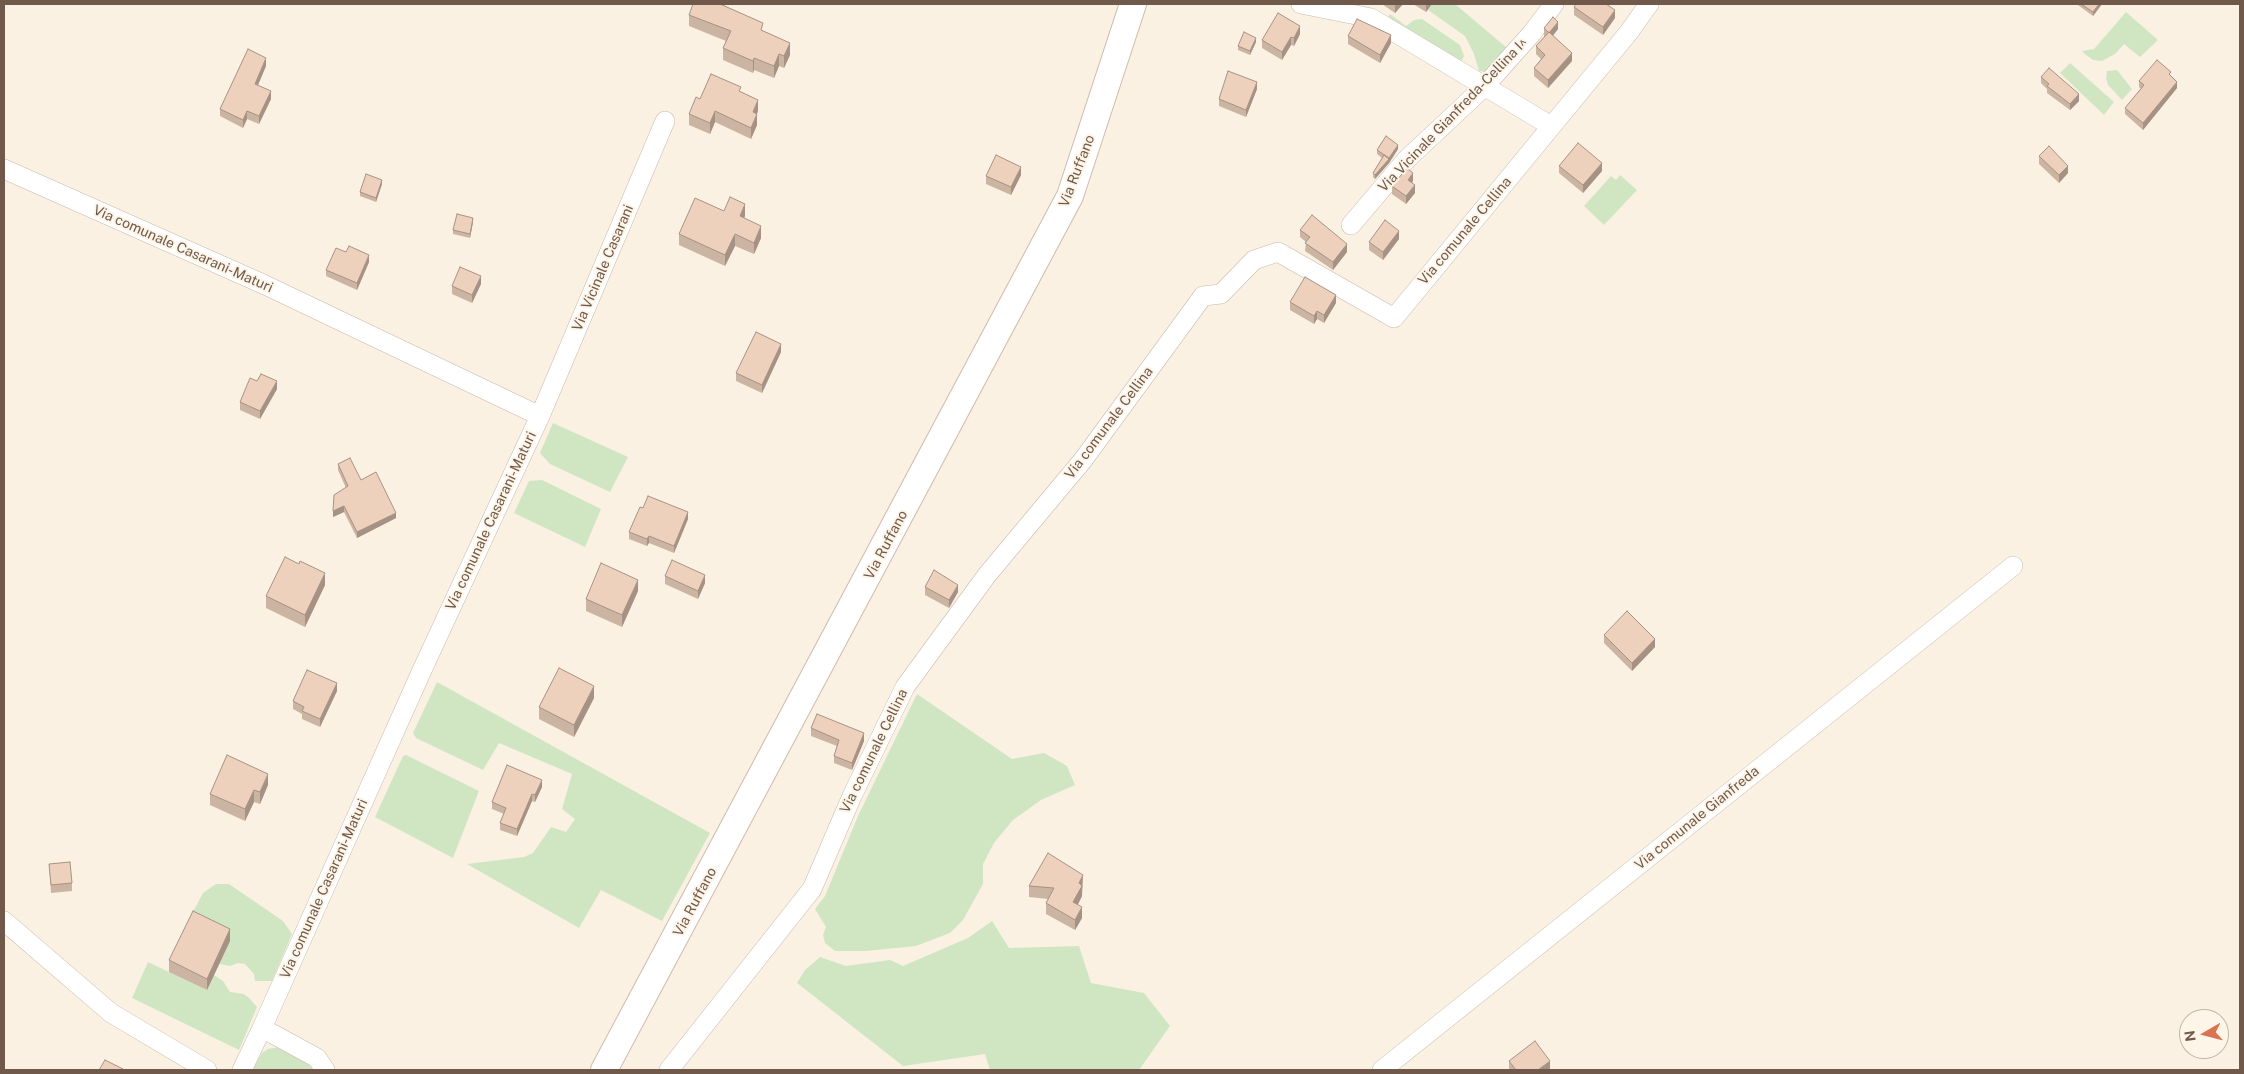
<!DOCTYPE html>
<style>
body{margin:0}
#map{position:relative;width:2244px;height:1074px;overflow:hidden;background:#faf1e3;font-family:"Public Sans",sans-serif}
canvas{display:block}
.frame{position:absolute;inset:0;border:5px solid #70594b;pointer-events:none}
.north{position:absolute;left:2179px;top:1009px;width:50px;height:50px;box-sizing:border-box;background:#fdf5e8;border:1px solid #c5b7a9;border-radius:50%;rotate:262deg;font-size:14px;font-weight:700;line-height:20px;text-align:center;color:#70594b}
.north::after{content:'';display:block;margin:auto;width:18px;height:22px;background:#db7251;clip-path:polygon(50% 0,100% 100%,50% 72%,0 100%)}
</style>
<div id="map">
<canvas width="2244" height="1074"></canvas>
<div class="frame"></div>
<div class="north">N</div>
</div>
<script>
const ctx = document.querySelector('canvas').getContext('2d');
ctx.lineJoin = 'round';
function paint(path, color) {
  ctx.fillStyle = color;
  ctx.fill(path, 'evenodd');
}
function shape(rows) {
  const path = new Path2D();
  for (const r of rows) {
    path.moveTo(r[0], r[1]);
    for (let i = 2; i < r.length; i += 2) path.lineTo(r[i], r[i + 1]);
  }
  return path;
}
function trace(path, color, width, dash) {
  ctx.strokeStyle = color;
  ctx.lineWidth = width;
  ctx.lineCap = dash ? 'butt' : 'round';
  ctx.setLineDash(dash || []);
  ctx.stroke(path);
}
function label(font, color, halo, rows, align = 'center') {
  ctx.font = font + ' "Public Sans",sans-serif';
  ctx.lineWidth = 4;
  ctx.setLineDash([]);
  ctx.textBaseline = 'middle';
  ctx.strokeStyle = halo;
  ctx.fillStyle = color;
  for (const [text, x, y, turn = 0] of rows) {
    ctx.save();
    ctx.translate(x, y);
    ctx.rotate((+turn || 0) * Math.PI / 180);
    ctx.textAlign = isNaN(turn) ? turn : align;
    if (halo) ctx.strokeText(text, 0, 0);
    ctx.fillText(text, 0, 0);
    ctx.restore();
  }
}
const green = shape([
 [1432,4,1455,4,1507,48,1485,72,1479,71,1474,54,1465,36,1428,10],
 [2126,12,2158,40,2140,57,2124,44,2115,54,2102,61,2093,60,2086,55,2082,51,2094,49],
 [1390,14,1406,26,1414,20,1422,19,1460,45,1464,56,1458,68,1386,21],
 [2070,63,2114,102,2104,115,2060,73],
 [2117,70,2132,89,2122,100,2108,85,2106,78,2107,71],
 [1620,175,1637,190,1604,225,1584,206,1611,176,1616,180],
 [553,423,628,457,610,492,550,464,540,453],
 [542,480,601,509,585,547,514,513,529,481],
 [437,682,710,833,662,921,601,890,579,928,467,864,524,857,533,853,551,827,566,832,575,819,562,809,572,774,499,743,483,770,416,738,413,733],
 [917,694,1012,759,1044,753,1067,766,1075,785,1041,800,1013,820,994,843,983,864,983,884,963,920,950,933,916,946,866,951,835,951,825,943,823,935,826,927,815,909,825,896,858,816],
 [406,755,479,791,453,858,375,817,403,756],
 [216,884,229,884,283,921,292,934,272,981,255,981,254,974,245,964,238,963,230,966,219,964,230,941,188,921,203,893],
 [992,921,1009,948,1079,946,1091,983,1144,993,1170,1026,1139,1070,990,1070,985,1054,903,1066,797,983,805,970,820,957,846,966,890,960,903,966,968,938],
 [148,962,207,990,214,975,223,981,230,992,244,994,249,998,257,1007,239,1050,132,998],
 [279,1047,305,1061,314,1070,252,1070,262,1053,268,1049]
]);
const street = shape([
 [1301,4,1371,18,1551,126],
 [4,169,263,284,540,416,423,668,262,1028],
 [1351,225,1407,159,1484,87,1532,33,1554,4],
 [540,416,665,121],
 [4,921,111,1013,207,1070],
 [242,1070,262,1028,317,1058,325,1070],
 [669,1070,812,889,852,796,905,687,987,575,1083,460,1203,296,1221,294,1254,260,1278,252,1394,318,1629,32,1649,4],
 [1382,1070,2013,566]
]);
const secondary = shape([
 [604,1070,1070,196,1133,4]
]);
const wall = shape([
 [722,4,763,31,790,55,784,68,779,66,774,78,754,70,753,73,723,60,723,48,726,41,689,26,689,15],
 [1382,4,1403,4,1395,13],
 [1413,4,1432,4,1426,12],
 [2078,4,2102,4,2093,16,2078,5],
 [1574,7,1615,18,1603,35,1574,15],
 [1544,28,1558,29,1553,36,1572,61,1548,88,1534,76,1534,68,1541,59,1536,54,1536,46,1545,36,1544,36],
 [1300,34,1294,46,1291,45,1282,60,1262,48,1262,40],
 [1348,36,1391,43,1380,63,1348,44],
 [1256,42,1250,55,1238,50,1238,46],
 [266,66,258,85,271,99,259,124,247,119,243,128,220,116,220,109],
 [2171,76,2177,88,2143,130,2125,114,2125,108,2141,89,2139,87,2139,81],
 [2041,77,2079,101,2070,110,2047,93,2047,89,2041,83],
 [1257,89,1246,117,1219,106,1219,99],
 [741,92,758,111,757,114,757,125,751,139,715,122,710,134,689,125,689,114,700,99],
 [1398,149,1389,163,1375,179,1373,177,1373,173,1382,158,1377,154,1377,150],
 [2039,156,2068,173,2059,183,2039,164],
 [1559,166,1602,171,1583,193,1559,173],
 [1021,175,1011,195,986,184,986,176],
 [1413,181,1412,182,1415,193,1406,204,1392,194,1392,186],
 [382,184,376,202,360,196,360,192],
 [724,211,745,216,744,218,761,238,754,254,735,246,725,266,679,245,679,234],
 [473,222,470,238,453,234,453,230],
 [1300,230,1347,252,1333,270,1305,251,1306,242,1300,237],
 [1399,239,1383,260,1369,250,1369,242],
 [369,262,357,290,326,276,326,270],
 [481,284,472,303,452,294,452,286],
 [1290,302,1336,303,1324,323,1317,319,1314,324,1290,310],
 [781,352,762,393,736,381,736,373],
 [277,389,260,419,240,410,240,402],
 [338,464,361,480,396,518,357,538,344,512,333,517,346,488,338,470],
 [688,519,674,553,649,543,647,546,629,539,629,532],
 [665,576,705,583,698,599,665,584],
 [325,585,305,627,266,608,266,596],
 [925,587,958,592,949,608,925,595],
 [638,591,622,627,586,611,586,599],
 [1604,635,1655,647,1632,671,1604,643],
 [337,691,320,727,302,719,302,714,293,709,293,701],
 [594,698,574,737,539,719,539,707],
 [811,728,864,741,852,770,834,763,834,756,837,746,811,736],
 [268,785,260,804,254,802,245,821,210,805,210,794],
 [542,787,535,802,532,801,517,836,500,830,500,823,504,814,492,809,492,802],
 [49,864,72,883,72,891,51,893],
 [1029,886,1083,886,1082,888,1082,896,1078,905,1082,918,1075,930,1046,914,1046,903,1048,899,1029,897],
 [230,941,207,990,169,972,169,960],
 [1509,1061,1550,1069,1549,1070,1510,1070,1509,1069]
]);
const shadedWall = shape([
 [1395,4,1403,4,1395,13],
 [1426,4,1432,4,1426,12],
 [2099,4,2102,4,2093,16,2093,12],
 [1615,10,1615,18,1603,35,1603,27],
 [1558,22,1558,29,1549,40,1549,33],
 [1300,26,1300,34,1294,46,1294,38],
 [1391,35,1391,43,1380,63,1380,55],
 [1291,37,1291,45,1282,60,1282,52],
 [1256,38,1256,42,1250,55,1250,51],
 [790,43,790,55,784,68,784,56],
 [1572,53,1572,61,1548,88,1548,80],
 [779,54,779,66,774,78,774,66],
 [266,58,266,66,255,92,255,84],
 [754,58,754,70,753,73,753,61],
 [1257,82,1257,89,1246,117,1246,110],
 [2177,82,2177,88,2143,130,2143,123],
 [271,91,271,99,259,124,259,116],
 [2079,94,2079,101,2070,110,2070,104],
 [758,100,758,111,753,123,753,112],
 [247,111,247,119,243,128,243,120],
 [715,111,715,122,710,134,710,123],
 [757,114,757,125,751,139,751,128],
 [1398,145,1398,149,1389,163,1375,179,1375,175,1389,158],
 [1602,163,1602,171,1583,193,1583,185],
 [2068,166,2068,173,2059,183,2059,175],
 [1021,167,1021,175,1011,195,1011,187],
 [1413,173,1413,181,1408,188,1408,180],
 [382,180,382,184,376,202,376,198],
 [1415,185,1415,193,1406,204,1406,196],
 [745,204,745,216,740,228,740,216],
 [473,218,473,222,470,238,470,234],
 [761,226,761,238,754,254,754,243],
 [1399,231,1399,239,1383,260,1383,252],
 [735,234,735,246,725,266,725,255],
 [1347,244,1347,252,1333,270,1333,262],
 [369,255,369,262,357,290,357,283],
 [481,276,481,284,472,303,472,295],
 [1336,295,1336,303,1324,323,1324,315],
 [1317,311,1317,319,1314,324,1314,316],
 [781,344,781,352,762,393,762,385],
 [277,381,277,389,260,419,260,411],
 [344,506,344,512,333,517,333,511],
 [688,512,688,519,674,553,674,546],
 [396,513,396,518,357,538,357,532],
 [649,536,649,543,647,546,647,539],
 [325,573,325,585,305,627,305,615],
 [705,575,705,583,698,599,698,591],
 [638,580,638,591,622,627,622,615],
 [958,585,958,592,949,608,949,600],
 [1655,639,1655,647,1632,671,1632,663],
 [337,683,337,691,320,727,320,719],
 [594,686,594,698,574,737,574,725],
 [864,733,864,741,852,770,852,763],
 [268,774,268,785,260,804,260,792],
 [542,780,542,787,535,802,535,795],
 [254,790,254,802,245,821,245,809],
 [532,794,532,801,517,836,517,829],
 [1083,875,1082,896,1073,913,1073,902,1079,883],
 [1082,907,1082,918,1075,930,1075,920],
 [230,929,230,941,207,990,207,979],
 [1550,1061,1550,1069,1549,1070,1538,1070]
]);
const building = shape([
 [693,4,720,4,763,23,761,30,790,43,784,56,779,54,774,66,754,58,753,61,723,48,731,31,689,15,693,4],
 [1576,4,1606,4,1615,10,1603,27,1574,7,1576,4],
 [2081,4,2099,4,2093,12,2081,4],
 [1278,13,1300,26,1294,38,1291,37,1282,52,1262,40,1278,13],
 [1553,17,1558,22,1549,33,1544,28,1553,17],
 [1357,19,1391,35,1380,55,1348,36,1357,19],
 [1244,32,1256,38,1250,51,1238,46,1244,32],
 [1549,32,1572,53,1548,80,1534,68,1545,55,1536,46,1549,32],
 [248,49,266,58,255,84,271,91,259,116,247,111,243,120,220,109,248,49],
 [2157,60,2171,72,2169,74,2177,82,2143,123,2125,108,2144,85,2139,81,2157,60],
 [2049,68,2079,94,2070,104,2047,86,2049,84,2041,77,2049,68],
 [1228,71,1257,82,1246,110,1219,99,1228,71],
 [711,74,741,87,739,91,758,100,753,112,757,114,751,128,715,111,710,123,689,114,696,97,700,99,711,74],
 [1386,136,1398,145,1389,158,1377,150,1386,136],
 [1578,143,1602,163,1583,185,1559,166,1578,143],
 [2049,146,2068,166,2059,175,2039,156,2049,146],
 [996,155,1021,167,1011,187,986,176,996,155],
 [1384,155,1389,159,1375,175,1373,173,1384,155],
 [1407,168,1413,173,1408,180,1415,185,1406,196,1392,186,1407,168],
 [366,174,382,180,376,198,360,192,366,174],
 [730,197,745,204,740,216,761,226,754,243,735,234,725,255,679,234,695,198,724,211,730,197],
 [457,214,473,218,470,234,453,230,457,214],
 [1312,215,1347,244,1333,262,1305,243,1310,237,1300,230,1312,215],
 [1385,220,1399,231,1383,252,1369,242,1385,220],
 [349,246,369,255,357,283,326,270,336,248,346,252,349,246],
 [460,267,481,276,472,295,452,286,460,267],
 [1305,277,1336,295,1324,315,1317,311,1314,316,1290,302,1305,277],
 [756,332,781,344,762,385,736,373,756,332],
 [261,374,277,381,260,411,240,402,250,378,257,381,261,374],
 [350,458,361,480,376,472,396,513,357,532,344,506,333,511,334,495,348,486,338,464,350,458],
 [648,496,688,512,674,546,649,536,647,539,629,532,640,507,643,508,648,496],
 [285,557,299,564,300,561,325,573,305,615,266,596,285,557],
 [672,560,705,575,698,591,665,576,672,560],
 [601,563,638,580,622,615,586,599,601,563],
 [934,570,958,585,949,600,925,587,934,570],
 [1627,611,1655,639,1632,663,1604,635,1627,611],
 [559,668,594,686,574,725,539,707,559,668],
 [307,670,337,683,320,719,302,711,304,707,293,701,307,670],
 [817,714,864,733,852,763,834,756,839,740,811,728,817,714],
 [227,755,268,774,260,792,254,790,245,809,210,794,227,755],
 [507,765,542,780,535,795,532,794,517,829,500,823,506,808,492,802,507,765],
 [1048,853,1083,875,1079,883,1082,886,1073,902,1082,907,1075,920,1046,903,1054,888,1029,886,1048,853],
 [70,862,72,883,51,885,49,864,70,862],
 [193,911,230,929,207,979,169,960,193,911],
 [1535,1041,1550,1061,1538,1070,1516,1070,1509,1061,1535,1041],
 [105,1060,123,1069,122,1070,99,1070,105,1060]
]);
const streetNames = [
 ["Via Vicinale Gianfreda-Cellina I^",1453,115,-46],
 ["Via Ruffano",1077,171,-69],
 ["Via comunale Cellina",1465,231,-50],
 ["Via comunale Casarani-Maturi",183,249,24],
 ["Via Vicinale Casarani",603,268,-67],
 ["Via comunale Cellina",1109,423,-53],
 ["Via comunale Casarani-Maturi",491,521,-65],
 ["Via Ruffano",886,545,-62],
 ["Via comunale Cellina",874,751,-64],
 ["Via comunale Gianfreda",1697,818,-39],
 ["Via comunale Casarani-Maturi",324,889,-66],
 ["Via Ruffano",695,902,-62]
];
paint(green, '#d0e6c3');
trace(street, '#cab9aa', 20);
trace(secondary, '#cfbbab', 28);
trace(street, '#fff', 19);
trace(secondary, '#fff', 26);
paint(wall, '#ccb4a2');
paint(shadedWall, '#a69284');
paint(building, '#edd1bc');
trace(building, '#a69284', 1);
label('14px', '#70594b', '#fdf5e8', streetNames);
</script>
